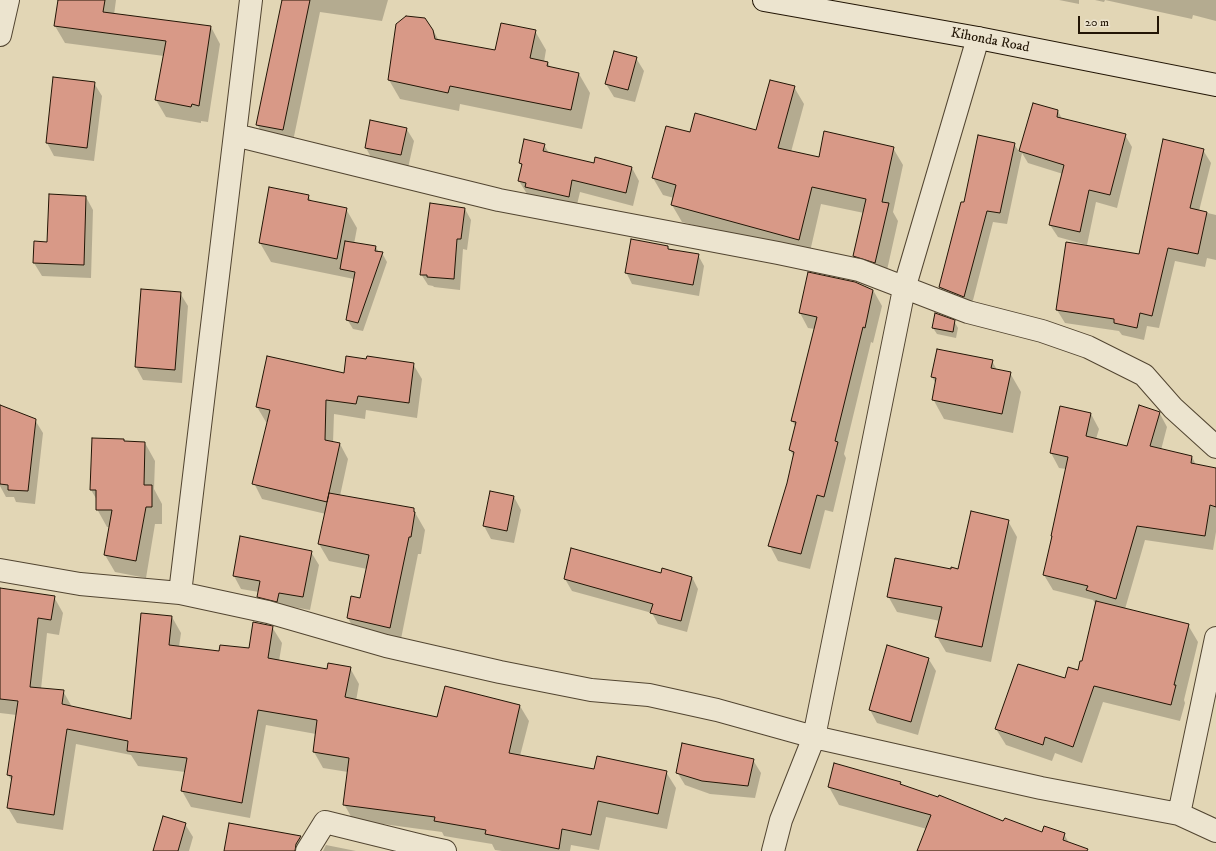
<!DOCTYPE html>
<style>
body{margin:0}
#map{position:relative;width:1216px;height:851px;overflow:hidden;background:#e2d6b5;font-family:"IM FELL DW Pica",serif}
canvas{display:block}
.scale{position:absolute;left:1078px;top:16px;width:81px;height:18px;box-sizing:border-box;border:2px solid #221505;border-top:0;padding-left:5px;font-size:12px;line-height:14px;white-space:nowrap;color:#221505;-webkit-text-stroke:3px #ece4cf;paint-order:stroke}
</style>
<div id="map">
<canvas width="1216" height="851"></canvas>
<div class="scale">20 m</div>
</div>
<script>
const ctx = document.querySelector('canvas').getContext('2d');
ctx.lineJoin = 'round';
function paint(path, color) {
  ctx.fillStyle = color;
  ctx.fill(path, 'evenodd');
}
function shape(rows) {
  const path = new Path2D();
  for (const r of rows) {
    path.moveTo(r[0], r[1]);
    for (let i = 2; i < r.length; i += 2) path.lineTo(r[i], r[i + 1]);
  }
  return path;
}
function trace(path, color, width, dash) {
  ctx.strokeStyle = color;
  ctx.lineWidth = width;
  ctx.lineCap = dash ? 'butt' : 'round';
  ctx.setLineDash(dash || []);
  ctx.stroke(path);
}
function label(font, color, halo, rows, align = 'center') {
  ctx.font = font + ' "IM FELL DW Pica",serif';
  ctx.lineWidth = 4;
  ctx.setLineDash([]);
  ctx.textBaseline = 'middle';
  ctx.strokeStyle = halo;
  ctx.fillStyle = color;
  for (const [text, x, y, turn = 0] of rows) {
    ctx.save();
    ctx.translate(x, y);
    ctx.rotate((+turn || 0) * Math.PI / 180);
    ctx.textAlign = isNaN(turn) ? turn : align;
    if (halo) ctx.strokeText(text, 0, 0);
    ctx.fillText(text, 0, 0);
    ctx.restore();
  }
}
const shadow = shape([
 [59,0,116,0,114,15,211,27,220,44,208,122,201,121,201,123,166,117,156,100,164,56,65,43,55,26],
 [283,0,388,0,382,21,320,12,292,146,266,141,257,124],
 [1059,0,1079,0,1079,4],
 [1095,0,1216,0,1216,21,1193,15,1192,19,1105,0,1104,2],
 [433,30,439,41,496,51,535,31,546,50,544,62,548,63,550,67,579,74,590,93,582,129,460,104,459,111,400,99,389,80],
 [636,58,644,71,635,102,614,97,606,84],
 [94,83,102,96,94,161,54,156,47,143],
 [794,87,804,104,791,152,819,158,893,148,903,165,893,212,898,221,885,279,864,273,854,256,864,213,821,204,809,256,682,222,672,205,674,198,663,195,653,178,691,134,757,131],
 [1034,104,1058,111,1062,119,1125,135,1132,147,1117,208,1096,202,1087,245,1058,237,1050,225,1063,174,1028,163,1022,153,1007,224,993,222,971,308,947,299,940,287,965,203,1014,144,1020,153],
 [406,128,414,141,408,168,373,161,366,148],
 [544,145,549,153,594,164,632,168,639,181,633,206,580,192,576,209,527,194,519,181,522,167,520,163],
 [1203,150,1211,163,1199,211,1216,215,1216,260,1207,258,1205,267,1175,261,1159,328,1147,326,1144,340,1122,335,1119,331,1065,323,1057,310,1140,255],
 [308,196,312,202,346,209,357,228,354,244,376,247,379,253,382,253,387,262,363,331,353,329,347,319,354,279,271,262,260,243],
 [86,197,93,210,91,278,42,276,34,263,48,243],
 [465,209,471,220,467,250,463,249,460,290,434,287,433,286,428,285,421,274],
 [667,247,669,250,698,255,704,266,699,296,632,284,626,272],
 [873,290,882,306,873,343,871,342,844,454,846,458,833,512,825,510,810,569,778,561,770,546,788,483,794,457,790,450,796,427,792,421,815,329,808,328,800,313],
 [180,293,188,306,182,383,143,380,136,367],
 [954,321,958,328,956,338,937,334,933,328],
 [367,360,413,364,422,379,417,418,366,410,365,419,334,414,333,443,340,444,348,459,340,496,413,509,425,530,421,554,418,554,400,644,357,635,348,618,360,599,367,569,329,561,319,544,326,514,262,499,254,483,268,423,266,422,257,407,345,374],
 [992,361,997,370,1010,373,1021,392,1013,433,944,419,933,399,936,384,932,377],
 [0,406,35,420,43,433,35,504,16,502,14,497,6,497,0,486],
 [1159,412,1167,427,1161,450,1192,457,1196,465,1216,469,1216,532,1213,550,1145,540,1125,609,1188,625,1198,642,1184,700,1185,703,1180,721,1103,702,1082,763,1055,753,1052,761,1006,745,996,729,1066,679,1079,671,1083,663,1096,605,1093,600,1053,590,1044,575,1066,469,1059,468,1051,453,1091,414,1099,429,1096,439,1128,447],
 [124,440,125,443,145,443,155,461,154,489,162,504,162,524,155,524,146,578,115,572,105,555,110,527,107,527,97,509,97,500,91,490],
 [514,497,521,510,514,543,491,539,484,526],
 [1008,521,1017,537,991,662,946,652,937,637,940,621,897,612,888,596,951,570,959,570],
 [311,552,319,565,310,610,286,606,266,610,258,597,259,592,241,589,234,576],
 [662,574,692,577,698,589,687,632,658,624,652,613,572,591,565,579],
 [0,589,54,597,63,613,59,635,47,633,41,689,63,691,72,707,132,720,172,617,181,633,179,647,220,653,250,650,272,627,282,643,279,661,328,670,350,668,359,684,356,701,438,718,520,706,529,721,520,756,595,771,666,772,676,788,667,829,606,817,599,850,571,845,570,851,502,851,495,850,492,844,444,836,442,832,353,820,344,804,348,772,323,768,314,752,316,734,266,725,250,818,191,807,182,791,185,772,138,766,131,755,76,744,63,830,17,823,8,808,12,781,8,775,17,715,0,713],
 [928,658,936,671,918,735,877,723,870,710],
 [753,760,761,773,755,798,710,794,685,785,677,772],
 [900,783,902,786,1004,822,1042,833,1064,834,1069,843,1077,851,918,851,927,829,839,805,829,787],
 [185,824,193,837,189,851,154,851],
 [300,837,308,851,225,851],
 [326,845,356,851,323,851]
]);
const building = shape([
 [58,0,105,0,103,12,211,26,199,106,192,104,191,107,155,100,166,41,54,26,58,0],
 [282,0,310,0,283,130,256,125,282,0],
 [406,16,425,18,433,30,435,39,495,50,501,23,536,30,530,58,548,62,547,66,579,73,571,110,450,86,448,93,388,80,396,24,406,16],
 [614,51,637,57,628,90,605,84,614,51],
 [53,77,95,82,87,148,46,143,53,77],
 [770,80,795,86,778,148,819,157,824,131,894,147,882,202,889,203,875,263,853,256,866,199,812,187,799,240,671,205,676,185,652,178,666,126,690,132,695,113,756,130,770,80],
 [1033,103,1058,110,1057,117,1126,134,1110,195,1089,190,1080,232,1049,225,1064,165,1019,151,1033,103],
 [370,120,407,128,401,155,365,148,370,120],
 [978,135,1015,143,1000,213,987,211,964,297,939,287,961,202,964,202,978,135],
 [524,139,545,144,543,151,594,163,595,157,632,167,626,193,572,180,569,197,525,187,526,183,518,181,522,164,519,163,524,139],
 [1163,139,1204,149,1190,208,1207,212,1198,254,1168,248,1152,316,1140,313,1137,328,1114,323,1114,319,1056,310,1066,242,1139,254,1163,139],
 [269,187,309,195,308,200,347,208,337,259,259,243,269,187],
 [49,194,86,196,84,265,33,263,34,241,47,242,49,194],
 [430,203,465,208,461,239,457,239,454,279,427,277,427,275,420,275,430,203],
 [631,239,668,246,668,249,699,254,693,285,625,273,631,239],
 [345,241,376,246,375,251,383,252,358,323,346,320,355,272,340,269,345,241],
 [808,272,855,282,873,290,865,328,863,327,835,441,838,442,824,497,817,495,801,554,768,546,787,483,794,452,789,450,796,422,791,421,817,317,799,313,808,272],
 [141,289,181,292,175,370,135,367,141,289],
 [935,313,955,320,953,332,932,328,935,313],
 [937,349,993,360,991,368,1011,372,1002,414,932,400,936,378,931,377,937,349],
 [267,356,344,373,346,356,366,359,367,356,414,363,409,403,358,396,356,404,326,400,325,440,340,443,327,502,252,484,270,410,256,407,267,356],
 [0,405,36,419,28,491,8,490,8,485,0,484,0,405],
 [1139,405,1160,412,1150,446,1192,456,1191,463,1216,468,1216,507,1210,505,1205,536,1137,526,1116,599,1086,590,1088,586,1043,575,1052,536,1051,536,1068,457,1050,453,1060,406,1091,413,1086,436,1127,446,1139,405],
 [92,438,124,439,124,441,145,442,144,485,152,485,152,507,146,507,136,561,104,555,112,510,96,510,96,490,90,490,92,438],
 [490,491,514,496,507,531,483,526,490,491],
 [329,493,414,508,414,512,415,512,411,537,409,537,390,628,347,618,351,596,360,598,369,555,318,544,329,493],
 [971,511,1009,520,982,647,935,637,942,607,887,597,895,558,951,569,951,567,958,569,971,511],
 [240,536,312,551,303,597,279,593,277,602,257,597,260,581,233,576,240,536],
 [571,548,661,573,662,568,692,577,681,621,650,613,653,604,564,579,571,548],
 [0,588,55,596,51,620,38,618,30,687,64,690,62,704,131,719,141,613,172,616,169,645,219,651,220,645,249,648,253,622,273,626,268,658,327,669,328,663,351,667,345,697,437,717,445,686,520,705,509,753,594,769,597,756,667,771,658,814,598,801,591,835,562,829,559,849,485,834,486,830,434,821,435,817,343,805,349,758,313,752,317,720,258,710,242,803,181,791,187,758,127,751,128,741,67,729,54,815,7,808,12,776,7,775,18,701,0,699,0,588],
 [1096,601,1189,624,1174,685,1176,685,1171,705,1094,686,1073,747,1045,737,1043,745,995,729,1018,664,1065,678,1068,667,1078,670,1080,661,1082,661,1096,601],
 [887,645,929,658,911,722,869,710,887,645],
 [682,743,754,759,748,786,702,781,676,773,682,743],
 [834,763,901,782,900,784,938,797,939,795,1003,821,1005,818,1042,832,1044,826,1065,833,1063,840,1088,849,1087,851,917,851,931,815,828,787,834,763],
 [163,816,186,823,178,851,153,851,163,816],
 [229,823,301,836,296,844,295,851,224,851,229,823]
]);
const street = shape([
 [0,35,8,0],
 [235,135,499,200,778,253,859,270,968,312,1042,331,1088,347,1144,375,1173,408,1216,447],
 [0,570,80,584,180,593,268,612,386,646,500,672,591,690,649,695,717,710,814,737,1041,788,1179,814,1216,831],
 [180,593,251,0],
 [1179,814,1216,638],
 [307,851,325,822,426,847,445,851],
 [773,851,781,820,814,737,904,289,978,38]
]);
const secondary = shape([
 [764,0,978,38,1216,85]
]);
const streetNames = [
 ["Kihonda Road",990,41,11]
];
paint(shadow, '#0003');
paint(building, '#d89987');
trace(building, '#221505', 1);
trace(street, '#524531', 24);
trace(secondary, '#221505', 24);
trace(street, '#ece4cf', 22);
trace(secondary, '#ece4cf', 22);
label('14px', '#221505', '#ece4cf', streetNames);
</script>
